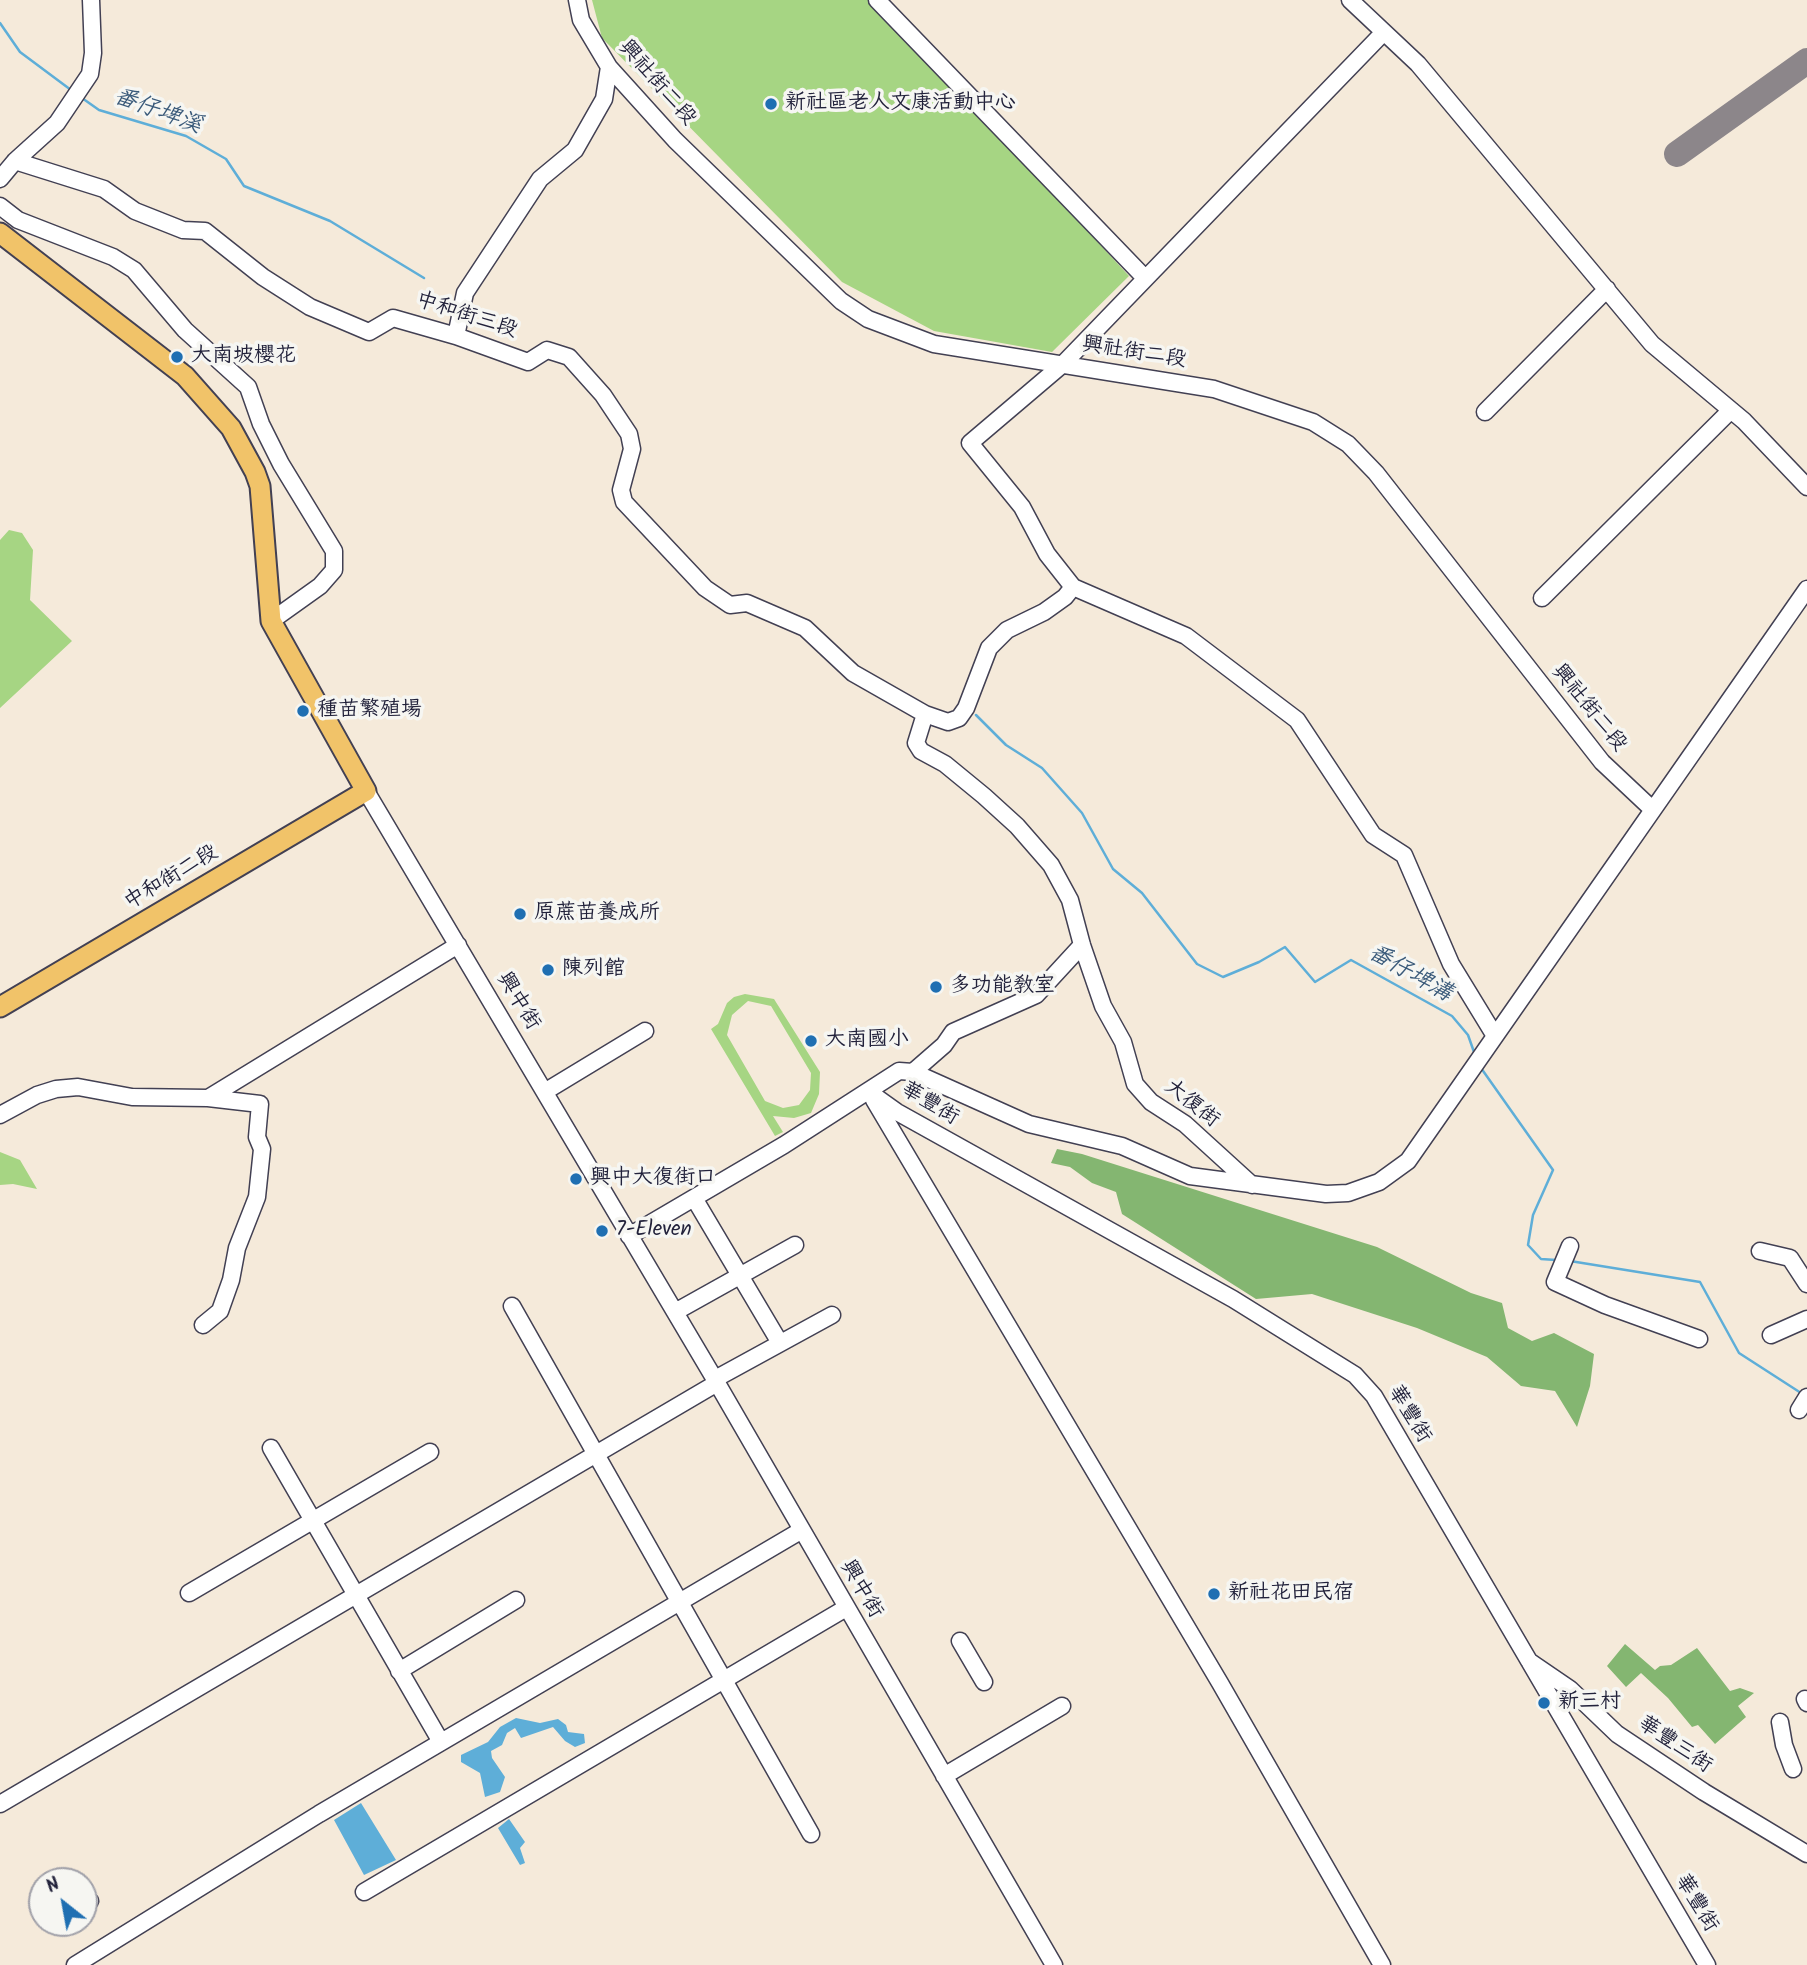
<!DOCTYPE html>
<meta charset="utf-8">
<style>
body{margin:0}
#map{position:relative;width:1807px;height:1965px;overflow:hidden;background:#f5eada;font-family:Kalam,sans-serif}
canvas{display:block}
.north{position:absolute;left:28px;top:1867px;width:70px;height:70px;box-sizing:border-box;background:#f6f6f2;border:2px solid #a1a1a9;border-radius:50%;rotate:329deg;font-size:19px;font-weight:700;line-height:28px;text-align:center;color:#22223b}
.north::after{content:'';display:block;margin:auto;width:24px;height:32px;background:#1f6fb2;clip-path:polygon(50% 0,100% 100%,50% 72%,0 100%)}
</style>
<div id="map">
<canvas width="1807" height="1965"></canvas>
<div class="north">N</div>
</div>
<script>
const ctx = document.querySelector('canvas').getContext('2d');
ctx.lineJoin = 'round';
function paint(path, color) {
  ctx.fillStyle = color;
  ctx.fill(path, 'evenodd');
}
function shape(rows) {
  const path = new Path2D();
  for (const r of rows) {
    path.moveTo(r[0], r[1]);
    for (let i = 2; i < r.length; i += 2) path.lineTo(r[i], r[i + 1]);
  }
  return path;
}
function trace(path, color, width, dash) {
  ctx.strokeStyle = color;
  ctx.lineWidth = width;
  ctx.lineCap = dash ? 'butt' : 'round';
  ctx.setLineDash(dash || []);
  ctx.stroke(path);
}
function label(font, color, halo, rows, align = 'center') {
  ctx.font = font + ' Kalam,"LXGW WenKai TC",sans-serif';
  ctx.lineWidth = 7;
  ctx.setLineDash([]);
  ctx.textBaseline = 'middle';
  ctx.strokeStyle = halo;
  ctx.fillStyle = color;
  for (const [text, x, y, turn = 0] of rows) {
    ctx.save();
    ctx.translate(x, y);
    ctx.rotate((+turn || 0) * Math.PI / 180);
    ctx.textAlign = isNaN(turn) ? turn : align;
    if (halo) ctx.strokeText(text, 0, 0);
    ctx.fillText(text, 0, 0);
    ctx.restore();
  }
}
const green = shape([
 [592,0,875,0,1129,276,1052,352,934,331,842,282,602,38],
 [9,530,22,533,33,550,30,600,72,641,0,708,0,540],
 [745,994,774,999,820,1072,819,1094,811,1113,794,1118,773,1116,783,1132,775,1136,711,1029,718,1024,727,1003,734,997],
 [748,1001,771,1006,811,1073,810,1090,799,1105,783,1108,765,1101,727,1035,732,1015],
 [0,1152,20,1160,37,1189,13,1184,0,1185]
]);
const forest = shape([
 [1057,1149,1082,1154,1377,1247,1471,1293,1502,1303,1508,1328,1532,1341,1554,1333,1594,1354,1590,1386,1577,1427,1555,1391,1521,1386,1487,1357,1417,1328,1312,1294,1256,1299,1122,1214,1116,1192,1092,1183,1070,1167,1051,1163],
 [1625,1644,1655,1670,1660,1666,1671,1665,1697,1648,1730,1691,1740,1688,1754,1693,1738,1706,1746,1717,1715,1744,1698,1725,1692,1727,1668,1698,1641,1673,1626,1687,1607,1666]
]);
const water = shape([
 [516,1718,540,1723,558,1719,566,1725,568,1732,584,1734,585,1743,575,1747,565,1741,553,1727,521,1738,515,1728,507,1733,502,1745,491,1751,492,1758,505,1777,500,1792,485,1797,480,1773,461,1762,461,1755,488,1742,500,1727],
 [361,1803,396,1860,364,1875,334,1820],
 [509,1819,525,1842,520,1848,525,1863,520,1865,498,1828]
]);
const stream = shape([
 [0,23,20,52,71,90],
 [82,98,99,110,186,136,226,159,244,186,330,221,424,278],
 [976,715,1006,745,1042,768,1082,813,1113,869,1142,893,1197,964,1223,977,1259,962,1285,947,1315,982,1351,960,1452,1016,1468,1035,1474,1052],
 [1481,1068,1553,1170,1533,1215,1528,1245,1541,1259,1556,1260],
 [1570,1261,1700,1282,1739,1353,1801,1393]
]);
const taxiway = shape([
 [1677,154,1807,61]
]);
const minor = shape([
 [577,0,581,20,609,67,675,140,841,301,868,319,934,344,1214,389,1313,422,1348,444,1376,473,1602,762,1652,809],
 [877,0,1145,278],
 [1350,0,1418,64,1652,344,1744,421,1807,487],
 [1384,32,1063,364,970,443,1022,507,1047,554,1073,587,1186,636,1297,720,1373,835,1404,855,1451,964,1495,1036],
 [15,161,104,189,135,211,183,230,205,231,263,277,310,307,369,332,393,318,456,336,528,362,547,350,569,357,603,395,629,434,632,449,621,490,624,502,705,588,730,605,747,603,805,628,853,673,925,714,948,722,959,718,966,708,989,648,1007,630,1044,612,1065,597,1073,587],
 [0,179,15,161,57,123,90,74,93,53,91,0],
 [0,206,18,220,113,257,134,270,185,330,248,387,261,424,281,464,334,551,334,570,320,586,271,621],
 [456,336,465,293,540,179,575,150,604,99,609,67],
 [1485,412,1607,289],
 [1542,598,1731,410],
 [925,714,916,743,921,751,945,764,984,796,1017,826,1051,865,1070,900,1082,945,1103,1006,1123,1042,1135,1084,1151,1102,1185,1124,1252,1185],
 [366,791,717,1383,1054,1965],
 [913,1072,944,1045,953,1032,1036,995,1082,945],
 [546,1091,645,1031],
 [869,1092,897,1112,1233,1299,1355,1375,1374,1396,1707,1965],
 [874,1100,1220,1683,1382,1965],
 [0,1115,37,1095,56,1089,78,1087,132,1097,208,1098,458,945],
 [694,1198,780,1343],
 [629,1236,784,1145,899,1071,913,1072,1029,1124,1122,1146,1190,1176,1326,1194,1348,1193,1379,1182,1408,1161,1807,589],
 [1570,1246,1555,1282,1605,1305,1699,1339],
 [1760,1251,1790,1258,1807,1284],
 [512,1306,811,1834],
 [675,1312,795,1245],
 [203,1325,220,1311,231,1280,237,1248,257,1197,262,1149,257,1137,260,1104,208,1098],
 [1771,1335,1807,1319],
 [715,1379,832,1315],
 [1799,1410,1807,1397],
 [271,1448,441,1742],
 [189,1593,430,1452],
 [960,1641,984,1682],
 [1529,1661,1570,1689,1617,1734,1704,1792,1807,1854],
 [399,1671,516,1600],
 [1805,1699,1807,1703],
 [1780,1722,1784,1745,1793,1769],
 [944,1776,1062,1706],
 [0,1804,717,1383],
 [364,1892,846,1608],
 [84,1905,90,1901],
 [75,1965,319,1814,802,1530]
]);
const major = shape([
 [0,233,185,376,231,428,255,472,260,486,271,621,366,791,0,1007]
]);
const markers = [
 [771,104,7,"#1f6fb2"],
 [177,357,7,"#1f6fb2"],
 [303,711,7,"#1f6fb2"],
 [520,914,7,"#1f6fb2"],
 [548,970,7,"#1f6fb2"],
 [936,987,7,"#1f6fb2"],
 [811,1041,7,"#1f6fb2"],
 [576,1179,7,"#1f6fb2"],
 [602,1231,7,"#1f6fb2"],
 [1214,1594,7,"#1f6fb2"],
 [1544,1703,7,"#1f6fb2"]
];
const streetNames = [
 ["興社街二段",656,84,49],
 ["中和街三段",466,317,18],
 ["興社街二段",1134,354,9],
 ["興社街二段",1588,709,51],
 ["中和街二段",172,879,-31],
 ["興中街",517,1002,59],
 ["華豐街",929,1105,31],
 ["大復街",1191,1105,38],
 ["華豐街",1408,1415,59],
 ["興中街",860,1590,60],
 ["華豐三街",1674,1746,34],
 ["華豐街",1695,1904,59]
];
const poiNames = [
 ["新社區老人文康活動中心",785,104],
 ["大南坡櫻花",191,357],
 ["種苗繁殖場",317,711],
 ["原蔗苗養成所",534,914],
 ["陳列館",562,970],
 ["多功能教室",950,987],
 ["大南國小",825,1041],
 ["興中大復街口",590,1179],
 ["7-Eleven",616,1231],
 ["新社花田民宿",1228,1594],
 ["新三村",1558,1703]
];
const waterNames = [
 ["番仔埤溪",157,113,20],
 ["番仔埤溝",1409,975,29]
];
paint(green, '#a6d583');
paint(forest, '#84b671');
paint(water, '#5eaed8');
trace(stream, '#5eaed8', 2.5);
trace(taxiway, '#8c868a', 26);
trace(minor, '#424053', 19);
trace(major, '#424053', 23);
trace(minor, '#fff', 16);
trace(major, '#f1c369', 19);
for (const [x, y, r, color] of markers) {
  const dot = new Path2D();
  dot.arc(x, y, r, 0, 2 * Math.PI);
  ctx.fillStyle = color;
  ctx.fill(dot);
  trace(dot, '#f6f6f2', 2.5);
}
label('21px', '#22223b', '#f6f6f2', streetNames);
label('21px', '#22223b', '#f6f6f2', poiNames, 'left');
label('italic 23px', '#3a5a7a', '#f6f6f2', waterNames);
</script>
